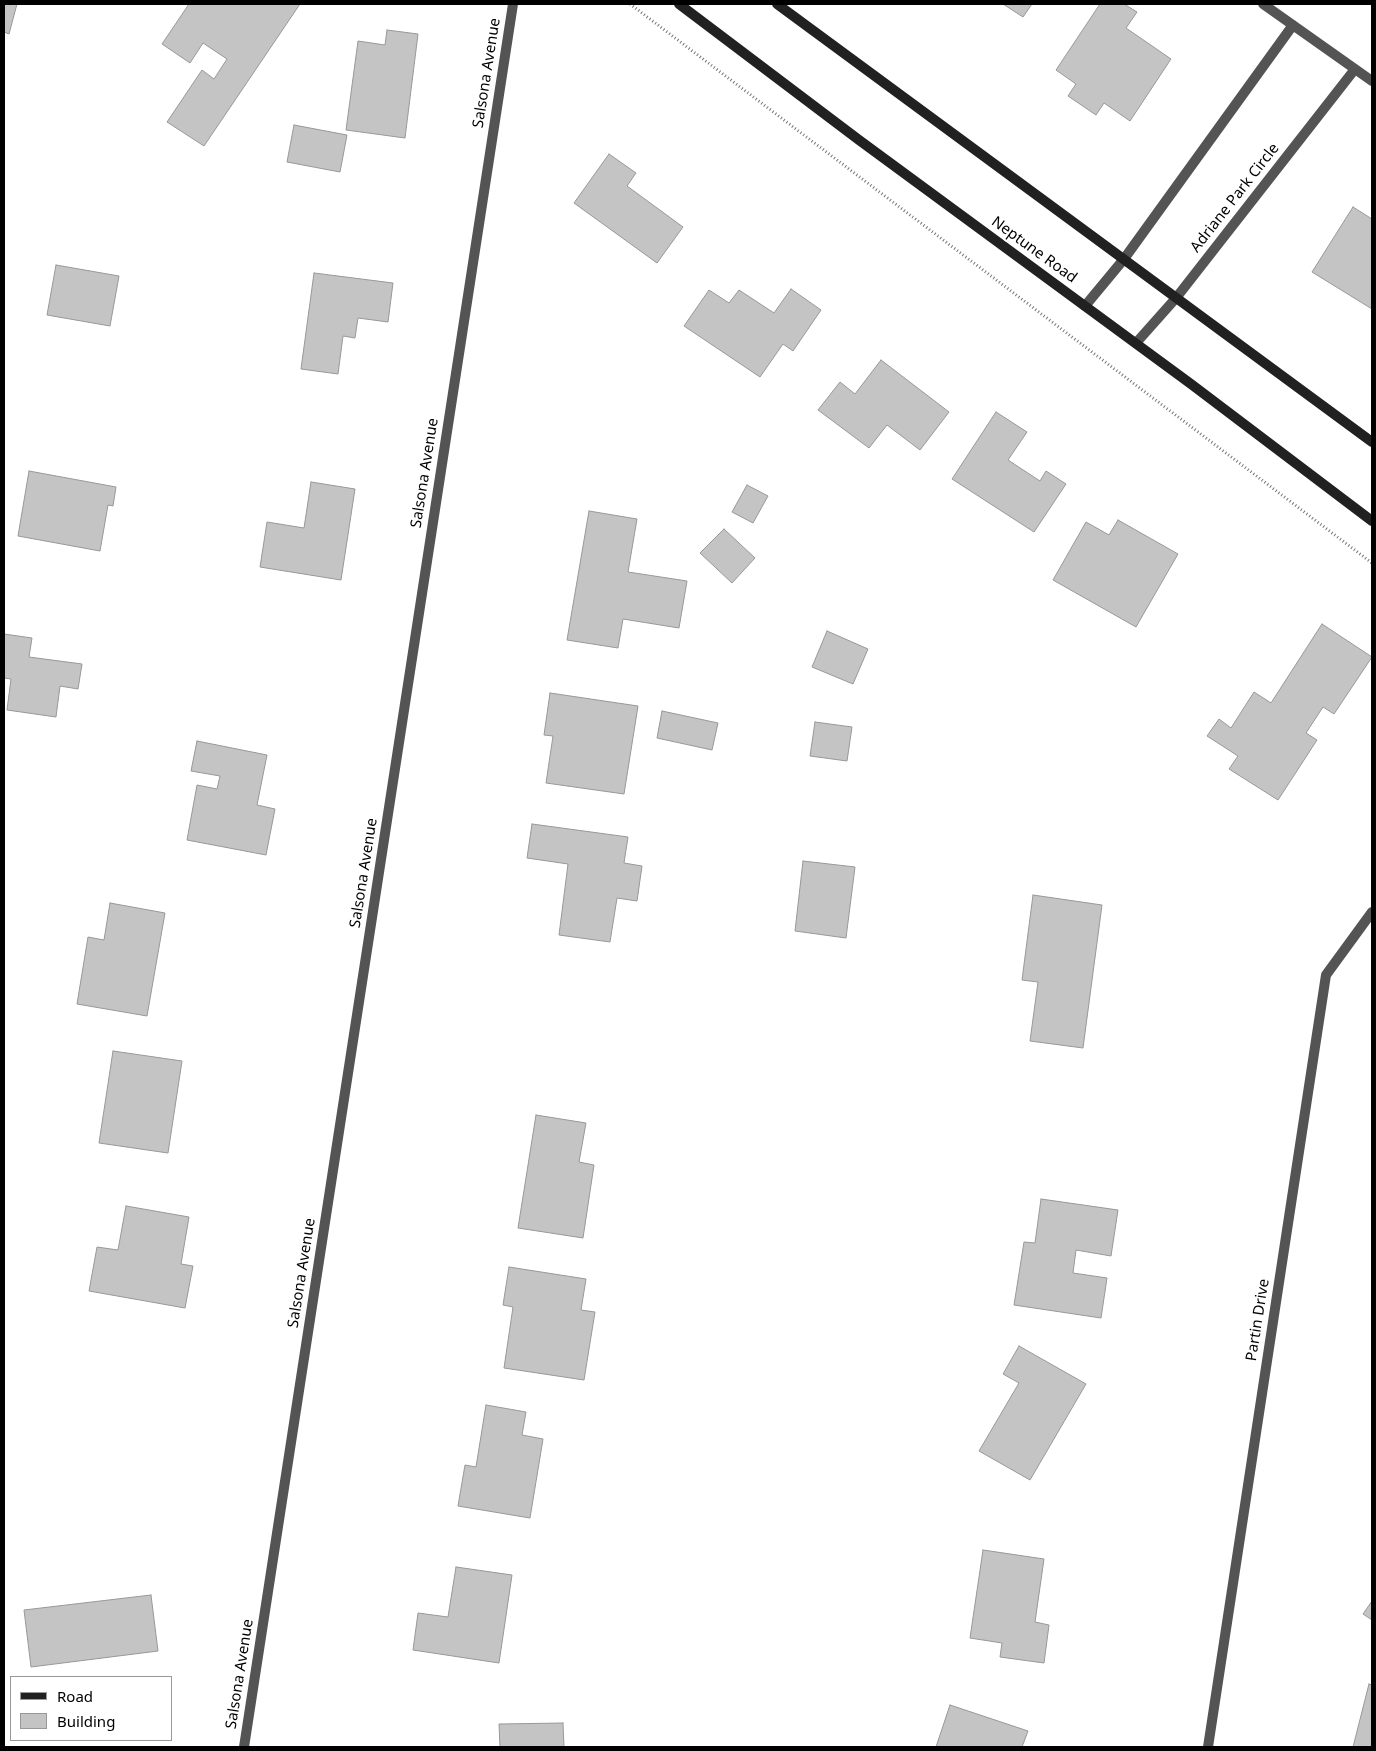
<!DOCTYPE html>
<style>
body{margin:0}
#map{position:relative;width:1376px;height:1751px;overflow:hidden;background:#fff;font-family:"Noto Sans",sans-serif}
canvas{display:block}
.frame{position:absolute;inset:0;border:5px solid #000;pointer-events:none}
.legend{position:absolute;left:10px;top:1676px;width:162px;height:65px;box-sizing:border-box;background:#fff;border:1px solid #999;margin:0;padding:6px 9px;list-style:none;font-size:15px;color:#000}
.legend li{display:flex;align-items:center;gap:10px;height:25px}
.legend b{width:25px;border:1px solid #999}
</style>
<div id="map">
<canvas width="1376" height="1751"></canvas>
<div class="frame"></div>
<ul class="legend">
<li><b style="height:6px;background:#212121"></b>Road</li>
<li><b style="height:14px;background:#c4c4c4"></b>Building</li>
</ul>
</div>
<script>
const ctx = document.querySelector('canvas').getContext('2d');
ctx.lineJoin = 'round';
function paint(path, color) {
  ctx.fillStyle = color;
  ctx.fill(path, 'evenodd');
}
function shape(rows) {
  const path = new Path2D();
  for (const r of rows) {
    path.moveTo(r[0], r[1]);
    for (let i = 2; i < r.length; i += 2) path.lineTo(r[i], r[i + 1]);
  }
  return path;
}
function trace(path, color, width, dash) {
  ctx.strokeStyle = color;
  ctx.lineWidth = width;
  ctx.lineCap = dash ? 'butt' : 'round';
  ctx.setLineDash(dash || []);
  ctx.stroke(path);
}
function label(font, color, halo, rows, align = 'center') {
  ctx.font = font + ' "Noto Sans",sans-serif';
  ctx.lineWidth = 4;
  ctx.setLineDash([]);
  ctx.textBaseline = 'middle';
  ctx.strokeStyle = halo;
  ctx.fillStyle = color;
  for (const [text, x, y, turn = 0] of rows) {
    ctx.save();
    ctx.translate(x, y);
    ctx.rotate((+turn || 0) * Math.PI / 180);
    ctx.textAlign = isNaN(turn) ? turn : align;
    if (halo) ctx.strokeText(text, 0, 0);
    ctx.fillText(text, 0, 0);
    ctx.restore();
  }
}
const building = shape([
 [4,4,17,4,9,34,4,32,4,4],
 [189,4,300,4,204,146,167,122,202,70,214,79,227,59,203,43,190,63,162,44,189,4],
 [1003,4,1032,4,1023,17,1003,4],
 [1100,4,1124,4,1137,12,1126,28,1171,59,1130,121,1104,103,1096,115,1068,96,1076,84,1056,70,1100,4],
 [387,30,418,34,405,138,346,130,358,41,385,45,387,30],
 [294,125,347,135,340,172,287,162,294,125],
 [609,154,636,173,627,186,683,227,657,263,574,203,609,154],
 [1353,207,1372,219,1372,309,1312,272,1353,207],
 [56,265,119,276,110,326,47,315,56,265],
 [314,273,393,283,388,322,358,318,355,338,343,336,338,374,301,369,314,273],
 [791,289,821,310,793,351,783,344,760,377,684,326,709,290,729,303,739,290,774,313,791,289],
 [881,360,949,412,920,450,887,425,869,448,818,410,840,382,855,394,881,360],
 [996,412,1027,432,1008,460,1040,481,1046,471,1066,484,1034,532,952,479,996,412],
 [29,471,116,487,113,506,108,505,100,551,18,536,29,471],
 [311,482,355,489,341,580,260,567,267,522,304,528,311,482],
 [747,485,768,496,753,523,732,512,747,485],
 [589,511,637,519,628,572,687,581,679,628,623,619,618,648,567,640,589,511],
 [1118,520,1178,554,1136,627,1053,580,1086,522,1109,535,1118,520],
 [724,529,755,558,732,583,700,553,724,529],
 [1322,624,1372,657,1334,714,1323,707,1306,733,1317,740,1278,800,1229,769,1238,756,1207,736,1219,719,1231,728,1254,692,1271,703,1322,624],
 [827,631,868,649,853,684,812,667,827,631],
 [4,634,32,638,29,657,82,664,78,689,60,686,56,717,7,710,11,679,4,678,4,634],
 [550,693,638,706,624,794,546,783,553,736,544,735,550,693],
 [662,711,718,723,712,750,657,738,662,711],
 [815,722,852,727,847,761,810,756,815,722],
 [197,741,267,755,257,805,275,809,266,855,187,840,197,785,217,789,220,776,191,771,197,741],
 [532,824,628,837,624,863,642,866,637,901,617,898,610,942,559,935,568,864,527,858,532,824],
 [803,861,855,867,846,938,795,931,803,861],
 [1033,895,1102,905,1083,1048,1030,1041,1038,982,1022,980,1033,895],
 [110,903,165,913,147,1016,77,1004,88,937,104,940,110,903],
 [113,1051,182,1061,168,1153,99,1143,113,1051],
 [536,1115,586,1123,579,1162,594,1165,583,1238,518,1228,536,1115],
 [1041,1199,1118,1210,1111,1256,1076,1250,1073,1273,1107,1278,1101,1318,1014,1305,1024,1242,1035,1243,1041,1199],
 [126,1206,189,1217,181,1264,193,1266,185,1308,89,1291,97,1247,118,1250,126,1206],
 [509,1267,586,1279,581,1310,595,1312,584,1380,504,1368,513,1307,503,1305,509,1267],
 [1019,1346,1086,1384,1030,1480,979,1451,1019,1383,1003,1374,1019,1346],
 [486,1405,526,1412,522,1435,543,1439,530,1518,458,1506,465,1465,476,1467,486,1405],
 [983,1550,1044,1559,1035,1622,1049,1625,1044,1663,1000,1657,1002,1643,970,1638,983,1550],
 [456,1567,512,1575,499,1663,413,1650,418,1613,448,1617,456,1567],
 [151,1595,158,1651,31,1667,24,1610,151,1595],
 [1372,1601,1372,1620,1363,1614,1372,1601],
 [1369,1684,1372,1685,1372,1747,1353,1747,1369,1684],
 [950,1705,1028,1731,1022,1747,936,1747,950,1705],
 [563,1723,564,1747,500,1747,499,1724,563,1723]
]);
const path = shape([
 [630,4,1372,563]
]);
const street = shape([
 [1263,4,1372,81],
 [1085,306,1124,259,1293,25],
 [1136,343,1176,298,1355,69],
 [244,1747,513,4],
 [1208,1747,1326,975,1372,912]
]);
const secondary = shape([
 [679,4,859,140,1191,384,1372,521],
 [777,4,1372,442]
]);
const streetNames = [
 ["Salsona Avenue",487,73,-81],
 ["Adriane Park Circle",1235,198,-52],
 ["Neptune Road",1034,250,36],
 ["Salsona Avenue",425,473,-81],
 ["Salsona Avenue",364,873,-81],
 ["Salsona Avenue",302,1273,-81],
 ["Partin Drive",1258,1320,-81],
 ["Salsona Avenue",240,1674,-81]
];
paint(building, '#c4c4c4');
trace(building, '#989898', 1);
trace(path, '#767676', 3, [1, 2.5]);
trace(street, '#545454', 10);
trace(secondary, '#212121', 10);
label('15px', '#000', '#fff', streetNames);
</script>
